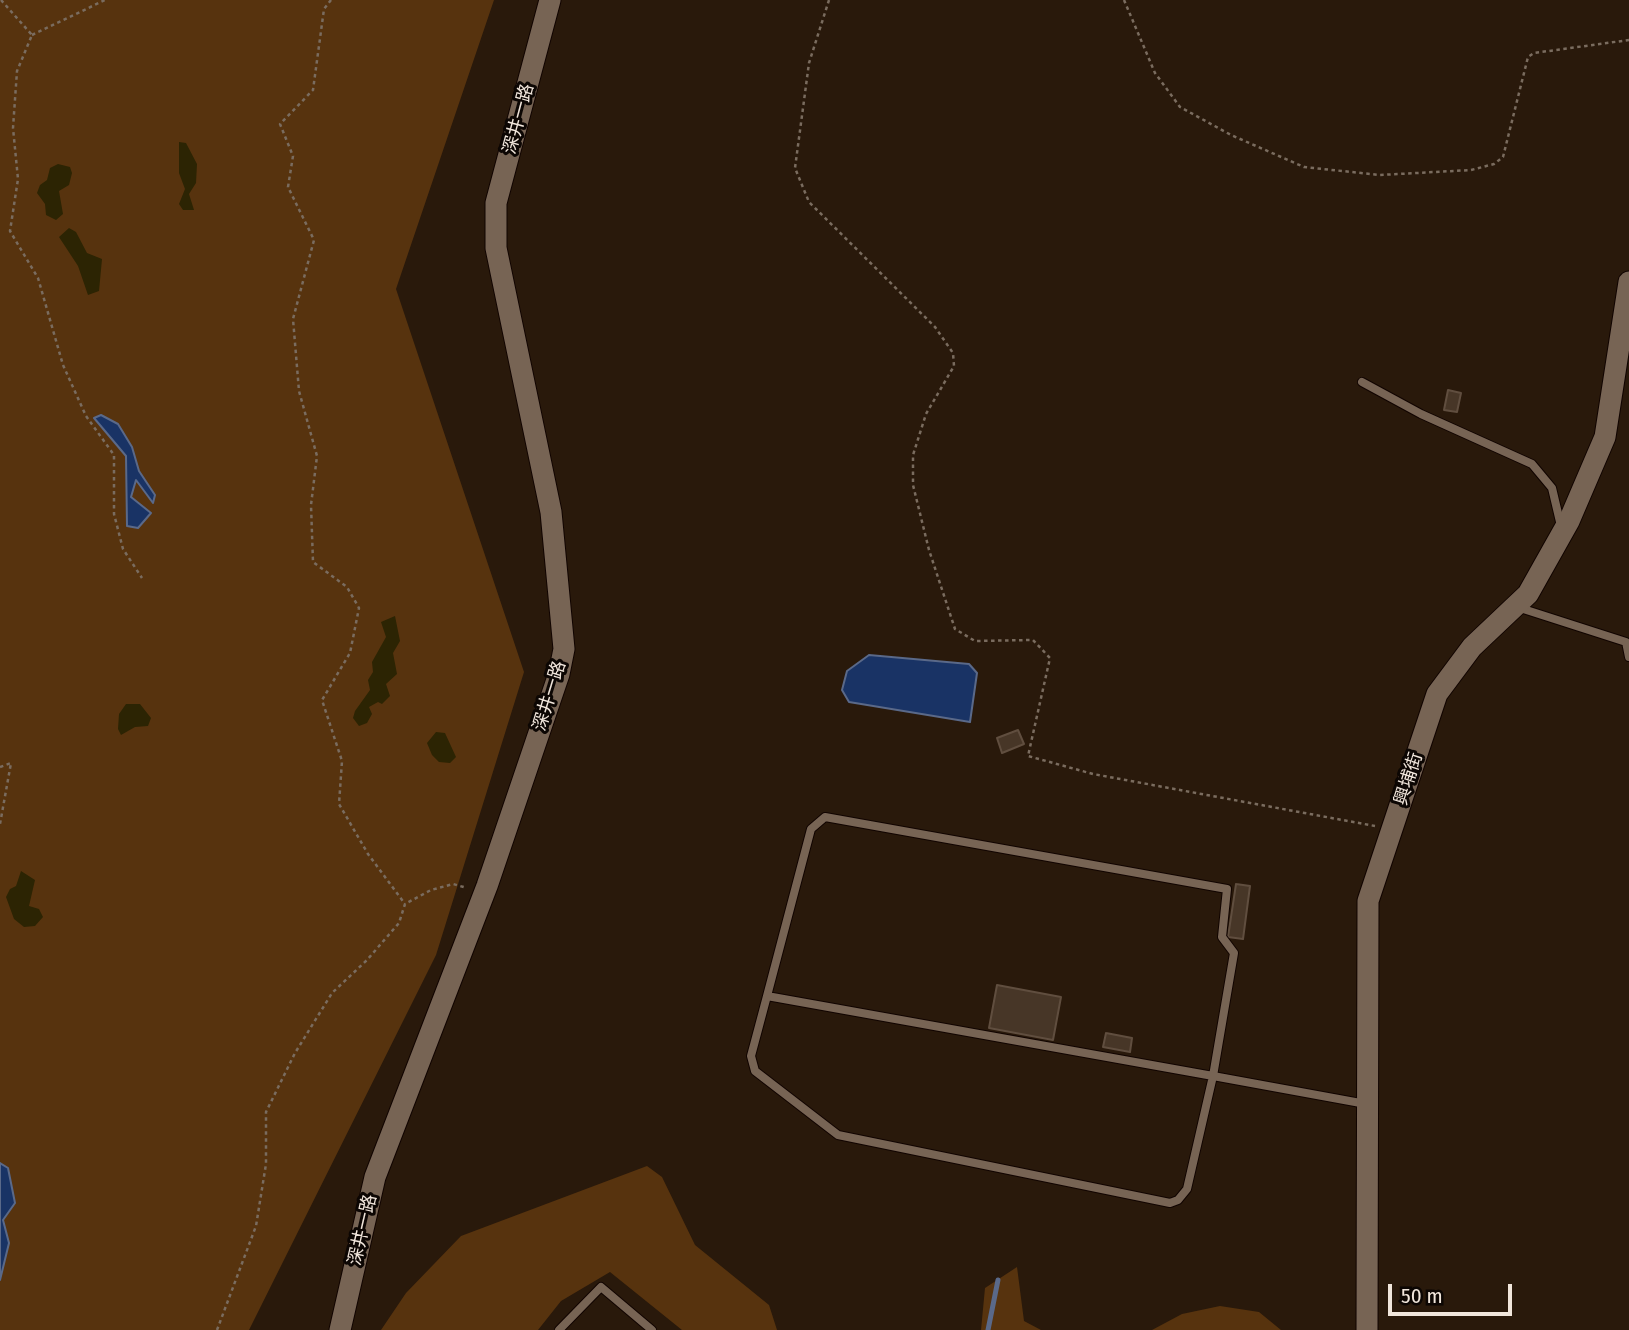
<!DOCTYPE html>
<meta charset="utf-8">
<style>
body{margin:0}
#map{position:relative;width:1629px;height:1330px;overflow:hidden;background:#29190b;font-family:"Fira Sans Condensed",sans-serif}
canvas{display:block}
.scale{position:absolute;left:1388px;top:1284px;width:124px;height:32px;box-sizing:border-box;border:4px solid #f1e6dc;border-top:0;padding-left:9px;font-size:21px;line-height:24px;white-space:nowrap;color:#f1e6dc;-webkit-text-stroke:5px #0c0603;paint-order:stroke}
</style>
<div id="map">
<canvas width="1629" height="1330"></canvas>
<div class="scale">50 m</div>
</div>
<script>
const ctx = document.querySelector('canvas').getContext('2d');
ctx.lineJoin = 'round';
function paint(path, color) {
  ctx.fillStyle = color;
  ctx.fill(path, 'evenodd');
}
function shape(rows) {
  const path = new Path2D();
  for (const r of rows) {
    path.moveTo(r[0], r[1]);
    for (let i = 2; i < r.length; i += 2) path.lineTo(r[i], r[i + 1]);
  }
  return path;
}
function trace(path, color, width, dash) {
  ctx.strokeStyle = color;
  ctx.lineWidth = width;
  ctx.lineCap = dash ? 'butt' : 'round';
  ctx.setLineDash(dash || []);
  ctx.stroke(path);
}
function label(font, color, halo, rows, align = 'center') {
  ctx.font = font + ' "Fira Sans Condensed","Noto Sans TC",sans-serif';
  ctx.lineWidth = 6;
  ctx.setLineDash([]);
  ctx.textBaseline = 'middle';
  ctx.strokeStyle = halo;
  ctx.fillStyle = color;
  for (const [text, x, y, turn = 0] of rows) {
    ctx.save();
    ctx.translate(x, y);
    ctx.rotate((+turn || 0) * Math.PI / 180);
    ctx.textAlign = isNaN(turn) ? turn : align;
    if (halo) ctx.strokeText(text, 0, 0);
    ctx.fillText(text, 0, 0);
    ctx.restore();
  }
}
const green = shape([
 [0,0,494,0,396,289,524,672,436,955,249,1330,0,1330],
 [647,1166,662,1177,695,1245,769,1305,777,1330,682,1330,610,1272,561,1301,538,1330,381,1330,406,1293,461,1236],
 [1017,1267,1024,1321,1041,1330,981,1330,985,1288],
 [1220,1306,1259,1312,1281,1330,1152,1330,1182,1314]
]);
const sand = shape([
 [179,142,186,143,197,164,196,183,189,194,194,210,183,210,179,204,185,189,179,173],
 [58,164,70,167,72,173,69,185,59,191,63,214,56,220,46,215,45,204,37,193,40,185,47,180,50,168],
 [69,228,76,232,87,253,102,259,99,291,88,295,78,266,59,237],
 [395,616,400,641,393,653,397,674,386,684,390,696,382,704,378,702,369,707,372,714,367,723,359,726,353,718,355,711,370,690,368,680,373,672,372,662,386,637,381,622],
 [126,704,140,704,151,718,148,726,135,727,121,735,118,729,119,714],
 [436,732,445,733,456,757,450,763,439,762,432,755,427,743],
 [21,871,35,880,29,906,39,909,43,917,35,926,24,927,14,919,6,897,10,889,16,886]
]);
const water = shape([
 [101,415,118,424,132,447,139,471,155,495,153,503,136,480,131,497,151,513,138,528,127,526,126,456,94,418,101,415],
 [869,655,969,664,977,673,970,722,849,702,842,690,847,671,869,655],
 [0,1163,8,1168,15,1203,3,1220,9,1243,0,1280,0,1163]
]);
const stream = shape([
 [988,1330,998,1280]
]);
const building = shape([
 [1448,390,1461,393,1457,412,1444,410,1448,390],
 [1018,730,1024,744,1002,753,997,738,1018,730],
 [1236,884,1250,886,1243,939,1228,937,1236,884],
 [997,985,1061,997,1053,1040,989,1028,997,985],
 [1106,1033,1132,1038,1130,1052,1103,1047,1106,1033]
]);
const path = shape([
 [1,0,32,35,17,71,13,128,18,179,10,231,38,278,63,365,86,416,114,455,114,514,123,549,142,578],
 [331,0,324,9,313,90,280,124,293,156,288,187,314,240,293,319,299,391,317,456,311,505,313,562,347,587,359,608,350,653,322,700,342,761,339,804,368,854,405,904],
 [829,0,809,63,795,168,809,202,935,327,953,353,954,366,926,414,913,455,913,485,929,550,955,629,975,641,1033,640,1050,658,1028,756,1093,774,1375,826],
 [1124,0,1155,73,1180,107,1231,135,1304,167,1380,175,1471,170,1494,164,1503,157,1528,57,1534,53,1629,40],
 [32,35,105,0],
 [0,767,11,763,0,824],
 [217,1330,256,1226,266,1164,266,1112,295,1053,332,993,367,960,399,923,405,904,431,890,453,884,467,888]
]);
const lane = shape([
 [1362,382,1421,414,1532,464,1552,488,1561,526],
 [1517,607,1626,642,1629,657],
 [767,996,1213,1076,1234,953,1222,937,1227,889,825,817,811,829,767,996,751,1056,755,1071,838,1135,1170,1203,1178,1200,1187,1189,1213,1076,1366,1104],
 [559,1330,601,1287,652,1330]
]);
const secondary = shape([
 [340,1330,375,1177,487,886,559,674,564,649,551,512,496,248,496,203,550,0],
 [1367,1330,1368,901,1437,694,1472,647,1528,594,1569,521,1605,437,1629,282]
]);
const streetNames = [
 ["深井一路",519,119,-75],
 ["深井一路",550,696,-73],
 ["興埔街",1409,779,-72],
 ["深井一路",363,1230,-77]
];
paint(green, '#57330e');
paint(sand, '#2c2403');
paint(water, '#193365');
trace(water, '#5a6989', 2);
trace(stream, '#5a6989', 5);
paint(building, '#473627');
trace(building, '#604e3f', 2);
trace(lane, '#110400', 10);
trace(secondary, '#110400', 23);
trace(path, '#7a6c5f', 2.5, [3.5, 3.5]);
trace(lane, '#776454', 8);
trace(secondary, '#776454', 21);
label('18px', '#f1e6dc', '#0c0603', streetNames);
</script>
